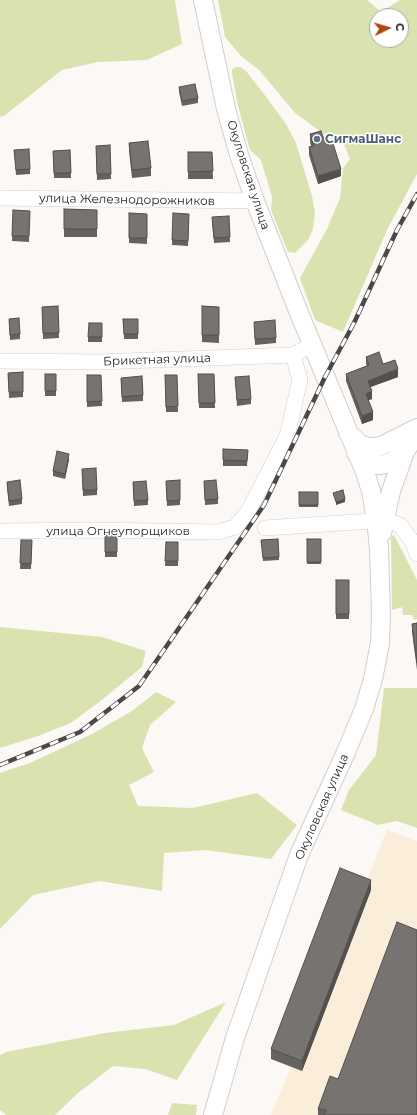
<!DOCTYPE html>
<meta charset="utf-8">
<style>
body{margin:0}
#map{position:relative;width:417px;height:1115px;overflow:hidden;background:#fcf8f6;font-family:Montserrat,sans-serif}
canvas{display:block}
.north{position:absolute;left:369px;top:8px;width:40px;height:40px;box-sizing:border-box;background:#fff;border:1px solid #a8a7a7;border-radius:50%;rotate:85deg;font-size:11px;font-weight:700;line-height:16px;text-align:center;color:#262423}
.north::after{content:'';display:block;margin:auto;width:14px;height:18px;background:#ac490f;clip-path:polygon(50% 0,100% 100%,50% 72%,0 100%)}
</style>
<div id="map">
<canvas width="417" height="1115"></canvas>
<div class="north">С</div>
</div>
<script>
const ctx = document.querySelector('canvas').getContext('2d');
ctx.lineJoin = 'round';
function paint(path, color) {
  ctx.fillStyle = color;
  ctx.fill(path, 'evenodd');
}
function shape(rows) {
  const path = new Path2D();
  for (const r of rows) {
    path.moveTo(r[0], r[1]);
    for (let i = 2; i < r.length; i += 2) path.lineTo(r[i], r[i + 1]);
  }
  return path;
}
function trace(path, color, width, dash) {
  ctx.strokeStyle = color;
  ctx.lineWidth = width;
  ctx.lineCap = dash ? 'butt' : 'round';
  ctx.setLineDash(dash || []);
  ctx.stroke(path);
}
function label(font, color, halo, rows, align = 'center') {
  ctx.font = font + ' Montserrat,sans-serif';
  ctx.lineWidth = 3;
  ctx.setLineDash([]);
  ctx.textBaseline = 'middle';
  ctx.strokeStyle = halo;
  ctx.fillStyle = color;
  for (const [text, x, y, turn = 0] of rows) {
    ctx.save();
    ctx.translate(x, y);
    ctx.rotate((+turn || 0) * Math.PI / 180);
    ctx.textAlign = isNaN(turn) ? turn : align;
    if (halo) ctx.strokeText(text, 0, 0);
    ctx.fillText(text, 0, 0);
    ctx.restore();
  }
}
const industrial = shape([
 [387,830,417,841,417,1115,271,1115]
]);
const green = shape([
 [0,0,175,0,182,44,147,60,98,62,62,70,4,116,0,117],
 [218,0,367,0,381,12,400,0,417,0,417,174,387,230,343,332,315,320,300,278,327,229,340,198,343,168,350,159,340,135,331,139,295,113,260,71,240,55,225,37],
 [377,16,401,16,401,40,377,40],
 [236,67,240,67,246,71,264,94,286,124,296,143,312,196,315,213,313,229,308,240,295,253,288,252,271,210,272,197,261,160,250,150,238,106,232,74,232,70],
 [394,535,417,580,417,619,414,620,412,615,403,615,402,607,392,610,391,537],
 [0,627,102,637,146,651,142,667,103,699,71,723,38,736,0,748],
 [384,688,417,688,417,828,397,821,378,825,341,810,349,790,376,755],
 [156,692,176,702,150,725,142,748,154,772,129,785,138,806,193,808,257,793,297,825,271,859,205,850,164,853,162,891,99,881,33,895,0,929,0,773,30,763,92,734,132,711],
 [226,1002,177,1080,145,1069,113,1066,78,1093,55,1115,6,1115,0,1110,0,1055,6,1052,105,1033,174,1025],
 [172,1103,197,1105,196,1115,168,1115]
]);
const minor = shape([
 [0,198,255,201],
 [0,361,97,362,293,355,302,350],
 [265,528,385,520,400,525,412,541,417,554],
 [0,531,91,530,218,532,235,527,248,512,287,436,300,380,293,355]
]);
const major = shape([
 [203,0,226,109,239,155,255,201,299,313,365,472,371,491,376,520,379,548,381,614,380,643,373,679,364,709,346,752,299,855,235,1038,213,1115],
 [348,433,360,444,367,447,373,447,381,446,417,428],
 [356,453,368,463,381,465,391,462,405,452],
 [382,533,391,491,405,452,417,433]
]);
const rail = shape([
 [0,765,80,732,139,686,264,505,325,377,354,323,397,230,417,194]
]);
const wall = shape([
 [179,87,198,98,198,103,182,106,179,92],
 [310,134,325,142,341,176,318,184,309,155,309,147,311,146,310,142],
 [129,143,151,168,151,176,132,178,129,151],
 [110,145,111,179,97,180,96,146],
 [14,150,30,169,30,174,16,175],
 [70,150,71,178,54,178,53,151],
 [188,152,212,152,213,179,188,179],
 [64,209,97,210,97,237,64,237],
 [13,210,30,211,29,242,12,241],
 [129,213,147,214,147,244,129,243],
 [229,216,230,242,214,243,212,222],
 [189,220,188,246,172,245,172,240],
 [58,306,59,338,43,339,42,307],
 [202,306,219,307,219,343,202,342],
 [9,319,20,334,20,339,10,340],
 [123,319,138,319,138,339,124,339],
 [254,322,276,338,276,343,255,345],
 [102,323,102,342,88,342,88,337],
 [366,357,383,364,398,377,370,387,372,399,368,400,373,420,362,424,346,381,346,374,367,366,366,364],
 [23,372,23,397,9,398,8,373],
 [45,374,56,374,56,396,45,396],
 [198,374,214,374,215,408,199,408],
 [87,375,101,375,102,406,87,407],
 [165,375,177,375,178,412,166,412],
 [235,377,251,399,251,404,237,406],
 [121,378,143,395,143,401,122,402],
 [223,449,248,450,247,466,223,466],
 [69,459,65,479,53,476,53,471],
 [82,469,97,490,97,495,83,496],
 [180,480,180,505,167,506,166,481],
 [204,481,218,499,218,504,205,505],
 [7,482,22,499,22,504,9,506,7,487],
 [133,482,148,500,148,505,134,506],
 [299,492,318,492,318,507,299,507],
 [105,535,117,535,117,557,105,557],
 [278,539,279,560,263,561,261,540],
 [307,539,321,539,321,564,307,564],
 [21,540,32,540,31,569,20,569],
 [166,542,178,542,178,566,165,566],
 [336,580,349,580,349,619,336,619],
 [417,623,417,670,412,632,412,624],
 [371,890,302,1071,271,1059,271,1049],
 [338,1079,417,1115,318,1115,318,1109]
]);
const shadedWall = shape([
 [341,169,341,176,318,184,318,176],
 [398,369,398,377,368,388,368,381],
 [372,391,372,399,366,401,366,394],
 [373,412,373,420,362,424,362,416],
 [69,454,69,459,65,479,65,474],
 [345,499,345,502,336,505,336,502],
 [371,880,371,890,302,1071,302,1061]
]);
const building = shape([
 [195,84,198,98,182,101,179,87,195,84],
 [321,131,325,142,332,140,341,169,318,176,309,147,314,146,310,134,321,131],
 [148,141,151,168,132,170,129,143,148,141],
 [110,145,111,174,97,174,96,146,110,145],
 [29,149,30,169,16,170,14,150,29,149],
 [70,150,71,173,54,173,53,151,70,150],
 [188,152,212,152,213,171,188,172,188,152],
 [64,209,97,210,97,229,64,229,64,209],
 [13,210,30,211,29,236,12,236,13,210],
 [129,213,147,214,147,238,129,238,129,213],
 [173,213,189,214,188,241,172,240,173,213],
 [229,216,230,237,214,238,212,217,229,216],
 [58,306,59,333,43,333,42,307,58,306],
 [202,306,219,307,219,335,202,335,202,306],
 [19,318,20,334,10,335,9,319,19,318],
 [123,319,138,319,138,334,124,334,123,319],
 [275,320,276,338,255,339,254,322,275,320],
 [89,323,102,323,102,337,88,337,89,323],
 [379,352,383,364,395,360,398,369,368,381,372,391,366,394,373,412,362,416,346,374,369,365,366,357,379,352],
 [23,372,23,392,9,392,8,373,23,372],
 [45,374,56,374,56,391,45,391,45,374],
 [198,374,214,374,215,403,199,403,198,374],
 [87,375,101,375,102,401,87,402,87,375],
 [165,375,177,375,178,406,166,407,165,375],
 [142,376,143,395,122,397,121,378,142,376],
 [249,376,251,399,237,400,235,377,249,376],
 [223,449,248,450,247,461,223,460,223,449],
 [57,451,69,454,65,474,53,471,57,451],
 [96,468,97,490,83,490,82,469,96,468],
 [20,480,22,499,9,501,7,482,20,480],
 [180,480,180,500,167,501,166,481,180,480],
 [216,480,218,499,205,500,204,481,216,480],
 [146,481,148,500,134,501,133,482,146,481],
 [343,490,345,499,336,502,333,493,343,490],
 [299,492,318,492,318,505,299,505,299,492],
 [105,535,117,535,117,552,105,552,105,535],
 [278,539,279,557,263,558,261,540,278,539],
 [307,539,321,539,321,562,307,562,307,539],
 [21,540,32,540,31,564,20,563,21,540],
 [166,542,178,542,178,561,165,561,166,542],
 [336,580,349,580,349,614,336,614,336,580],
 [417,623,417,663,412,624,417,623],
 [340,868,371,880,302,1061,271,1049,340,868],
 [397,922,417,930,417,1115,324,1115,326,1110,318,1109,330,1076,338,1079,397,922]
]);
const markers = [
 [317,139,4,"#5c6f8a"]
];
const serviceNames = [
 ["СигмаШанс",325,139]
];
const streetNames = [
 ["Окуловская улица",248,175,72],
 ["улица Железнодорожников",127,200,1],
 ["Брикетная улица",157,360,-2],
 ["улица Огнеупорщиков",118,531],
 ["Окуловская улица",322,807,-66]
];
paint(industrial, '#faedd9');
paint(green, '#dae3af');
trace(minor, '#d2cecc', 16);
trace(major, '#d2cecc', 20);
trace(minor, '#fff', 15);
trace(major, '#fff', 18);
trace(rail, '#4b4948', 4.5);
trace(rail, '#fff', 3, [9]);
paint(wall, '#656360');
paint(shadedWall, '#53504e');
paint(building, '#767370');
trace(building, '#53504e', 1);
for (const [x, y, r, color] of markers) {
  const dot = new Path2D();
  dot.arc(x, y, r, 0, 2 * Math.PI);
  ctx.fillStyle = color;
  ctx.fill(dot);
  trace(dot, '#fff', 1.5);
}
label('bold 12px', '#4e5e75', '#fff', serviceNames, 'left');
label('12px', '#262423', '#fff', streetNames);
</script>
